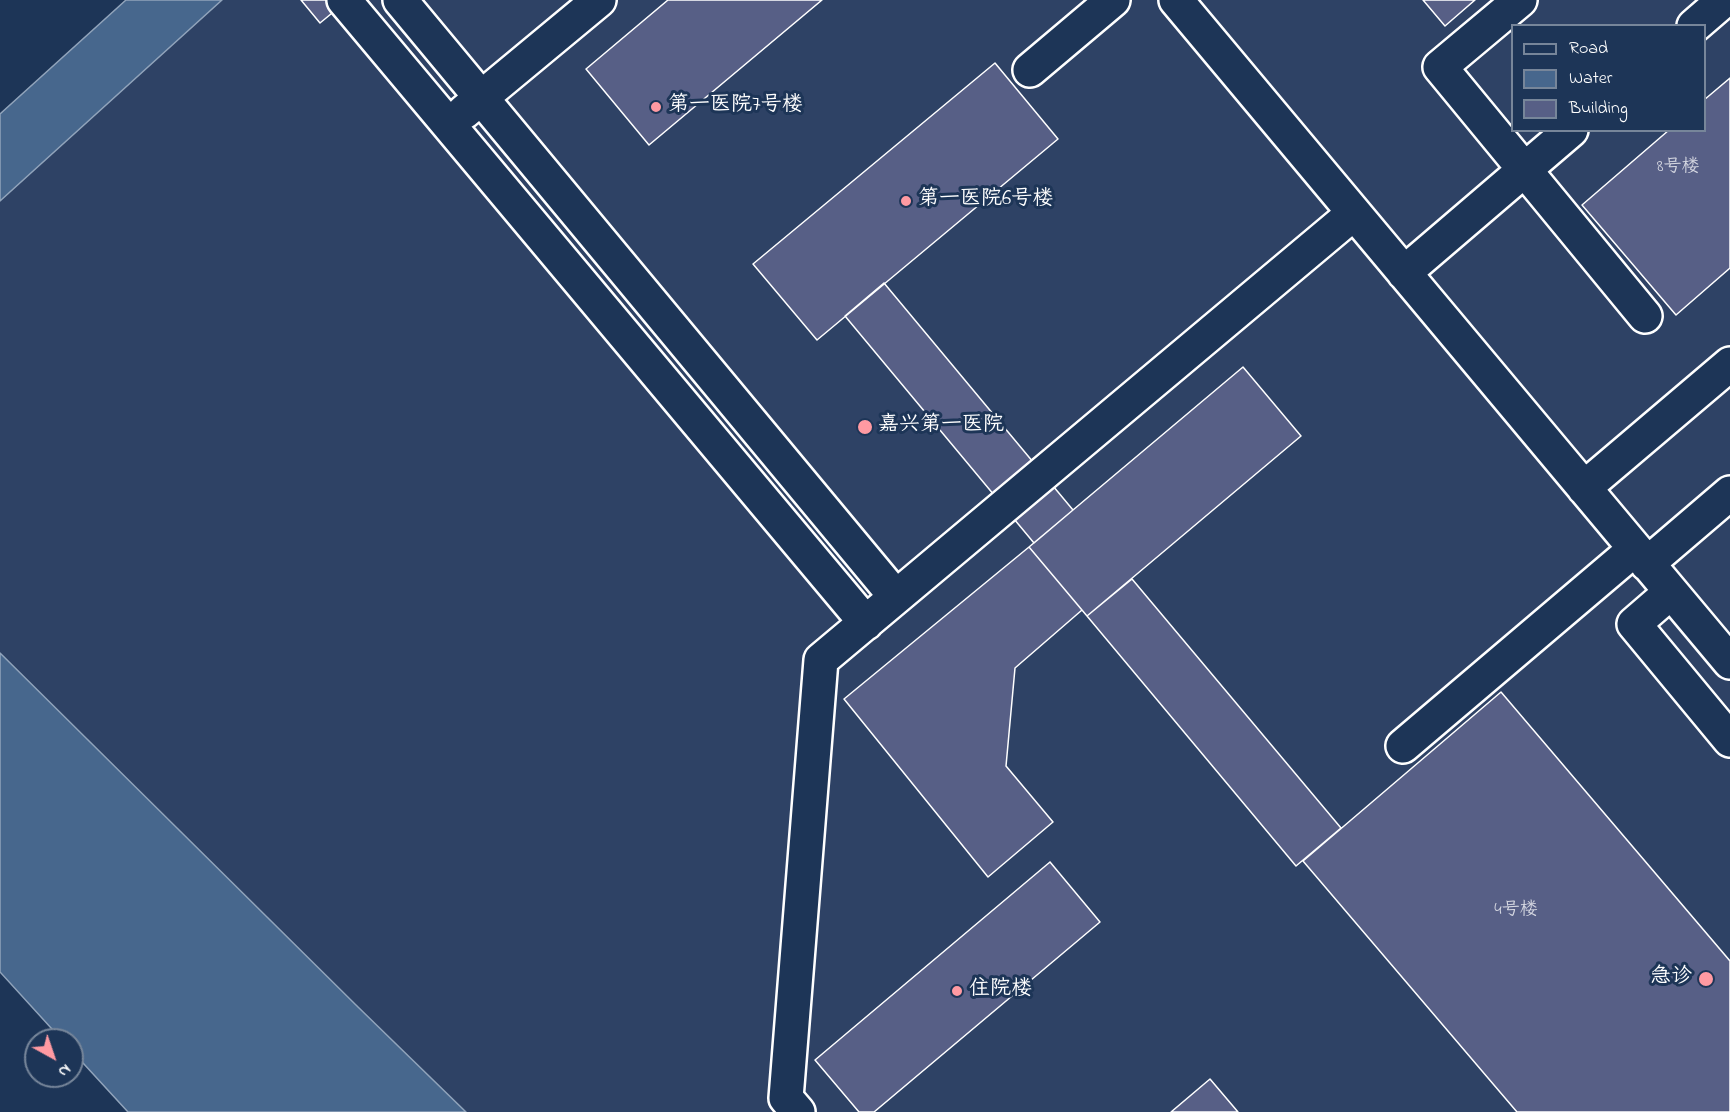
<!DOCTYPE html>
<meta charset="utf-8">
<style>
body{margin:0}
#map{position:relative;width:1730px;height:1112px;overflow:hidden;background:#1d3557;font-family:"Indie Flower",sans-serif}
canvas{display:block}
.legend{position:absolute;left:1511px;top:24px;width:195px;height:108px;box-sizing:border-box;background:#1d3557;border:2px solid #77869a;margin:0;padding:8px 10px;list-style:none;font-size:18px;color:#fff}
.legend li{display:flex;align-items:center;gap:12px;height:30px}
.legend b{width:30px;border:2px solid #77869a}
.north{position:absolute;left:24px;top:1028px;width:60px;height:60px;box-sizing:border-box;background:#1d3557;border:2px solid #77869a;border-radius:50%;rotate:140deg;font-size:16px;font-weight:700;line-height:24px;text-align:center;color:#fff}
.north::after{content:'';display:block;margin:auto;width:21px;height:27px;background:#ff9aa2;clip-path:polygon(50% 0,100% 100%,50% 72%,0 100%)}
</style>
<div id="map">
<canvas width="1730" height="1112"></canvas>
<ul class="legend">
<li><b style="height:8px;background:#1d3557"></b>Road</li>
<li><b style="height:16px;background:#47678d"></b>Water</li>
<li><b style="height:16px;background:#575f86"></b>Building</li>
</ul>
<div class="north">N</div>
</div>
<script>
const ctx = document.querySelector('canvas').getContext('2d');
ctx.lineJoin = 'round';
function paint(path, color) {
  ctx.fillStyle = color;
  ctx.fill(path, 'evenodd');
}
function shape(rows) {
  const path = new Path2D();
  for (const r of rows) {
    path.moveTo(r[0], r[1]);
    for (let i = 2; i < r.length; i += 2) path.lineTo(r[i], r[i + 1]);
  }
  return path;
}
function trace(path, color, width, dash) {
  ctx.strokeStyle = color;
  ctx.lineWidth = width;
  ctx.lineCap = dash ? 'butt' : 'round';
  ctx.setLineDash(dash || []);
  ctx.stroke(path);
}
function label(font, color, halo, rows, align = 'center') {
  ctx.font = font + ' "Indie Flower","LXGW WenKai TC",sans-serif';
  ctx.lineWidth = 6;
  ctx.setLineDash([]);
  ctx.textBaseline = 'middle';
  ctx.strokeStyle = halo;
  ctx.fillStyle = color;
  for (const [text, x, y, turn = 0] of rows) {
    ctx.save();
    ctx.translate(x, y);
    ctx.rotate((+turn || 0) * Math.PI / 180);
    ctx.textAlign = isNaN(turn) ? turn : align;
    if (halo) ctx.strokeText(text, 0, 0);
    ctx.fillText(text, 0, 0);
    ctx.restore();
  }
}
const built = shape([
 [222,0,1730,0,1730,1112,466,1112,358,1007,0,653,0,201],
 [1512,26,1704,26,1704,130,1512,130]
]);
const water = shape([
 [126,0,222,0,0,201,0,114,126,0],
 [0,653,358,1007,466,1112,128,1112,72,1051,72,1040,62,1040,0,972,0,653]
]);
const building = shape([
 [301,0,348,0,320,23,301,0],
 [668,0,822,0,649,145,586,69,668,0],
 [1423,0,1475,0,1445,26,1423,0],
 [995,63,1058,139,817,340,753,264,995,63],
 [1730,78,1730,268,1676,315,1582,205,1669,130,1704,130,1704,100,1730,78],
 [884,283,1073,510,1034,543,845,316,884,283],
 [1243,367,1301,436,1087,616,1029,547,1243,367],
 [1029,547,1082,610,1015,668,1006,766,1053,822,988,877,844,699,1029,547],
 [1132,579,1341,828,1296,866,1087,616,1132,579],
 [1501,692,1730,961,1730,1112,1517,1112,1303,861,1501,692],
 [1050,862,1100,922,874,1112,859,1112,815,1060,1050,862],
 [1210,1079,1238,1112,1171,1112,1210,1079]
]);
const minor = shape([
 [344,0,866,623],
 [400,0,896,597],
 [1176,0,1730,662],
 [1520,0,1440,67,1645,316],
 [1694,26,1724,0],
 [1030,70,1113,0],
 [464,112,599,0],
 [1404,273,1571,130],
 [1584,488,1730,364],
 [1647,564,1730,493],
 [1671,592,1634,624,1730,740],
 [1403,746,1635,549],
 [798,1112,786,1098,821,660,1354,213]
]);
const markers = [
 [656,107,6,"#ff9aa2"],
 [906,201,6,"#ff9aa2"],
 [865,427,8,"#ff9aa2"],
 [1706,979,8,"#ff9aa2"],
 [957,991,6,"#ff9aa2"]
];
const numberNames = [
 ["8号楼",1678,168],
 ["4号楼",1516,911]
];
const poiNames = [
 ["第一医院7号楼",668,107],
 ["第一医院6号楼",918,201],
 ["嘉兴第一医院",878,427],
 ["急诊",1692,979,"right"],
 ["住院楼",969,991]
];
paint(built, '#2e4265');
paint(water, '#47678d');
trace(water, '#91a4bb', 1.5);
paint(building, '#575f86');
trace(building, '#fff', 1.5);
trace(minor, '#fff', 38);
trace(minor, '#1d3557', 33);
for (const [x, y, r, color] of markers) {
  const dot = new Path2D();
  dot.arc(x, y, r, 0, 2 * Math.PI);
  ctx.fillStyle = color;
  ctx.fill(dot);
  trace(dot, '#1d3557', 2);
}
label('18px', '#d5d7e1', null, numberNames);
label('21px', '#fff', '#1d3557', poiNames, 'left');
</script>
